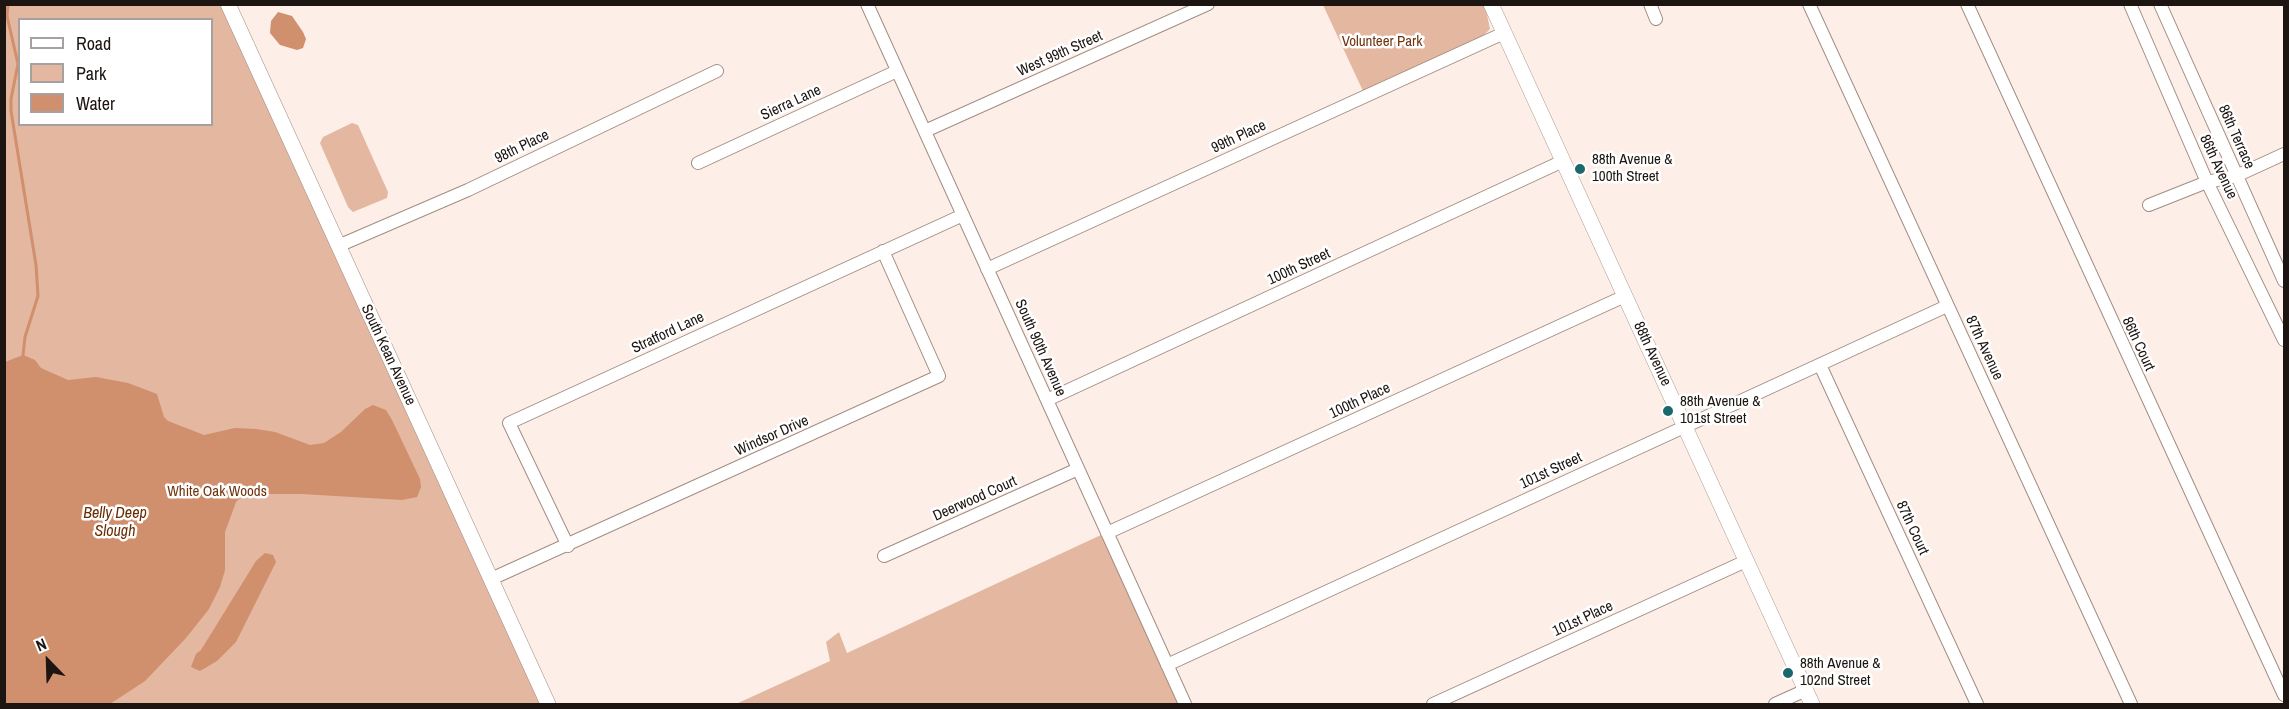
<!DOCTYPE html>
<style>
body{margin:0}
#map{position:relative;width:2289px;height:709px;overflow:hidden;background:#fdefe8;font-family:"Archivo Narrow",sans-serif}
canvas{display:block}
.frame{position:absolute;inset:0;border:6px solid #1d1511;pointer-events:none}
.legend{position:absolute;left:18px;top:18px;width:195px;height:108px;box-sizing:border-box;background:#fff;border:2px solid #a5a1a0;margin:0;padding:8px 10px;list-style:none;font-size:18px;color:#1d1511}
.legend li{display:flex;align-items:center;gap:12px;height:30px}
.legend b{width:30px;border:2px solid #a5a1a0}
.north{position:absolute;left:18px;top:631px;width:60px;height:60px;-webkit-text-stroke:4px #fff;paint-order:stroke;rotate:337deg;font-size:16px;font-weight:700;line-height:24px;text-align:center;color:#1d1511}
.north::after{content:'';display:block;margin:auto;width:21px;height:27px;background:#1d1511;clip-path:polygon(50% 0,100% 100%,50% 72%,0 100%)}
</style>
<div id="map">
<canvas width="2289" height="709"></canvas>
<div class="frame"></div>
<ul class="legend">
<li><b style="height:8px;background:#fff"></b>Road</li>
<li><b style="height:16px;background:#e4b7a0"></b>Park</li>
<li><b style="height:16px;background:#d08f6d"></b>Water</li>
</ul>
<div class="north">N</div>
</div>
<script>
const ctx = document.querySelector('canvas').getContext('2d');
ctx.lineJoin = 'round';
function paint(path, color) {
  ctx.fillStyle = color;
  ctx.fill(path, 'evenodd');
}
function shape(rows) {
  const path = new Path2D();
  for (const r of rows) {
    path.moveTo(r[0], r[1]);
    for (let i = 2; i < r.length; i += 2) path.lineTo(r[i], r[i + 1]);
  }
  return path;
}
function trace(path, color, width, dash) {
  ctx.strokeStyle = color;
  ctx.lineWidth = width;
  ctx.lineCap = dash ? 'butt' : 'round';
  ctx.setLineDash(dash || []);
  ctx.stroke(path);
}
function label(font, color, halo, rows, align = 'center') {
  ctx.font = font + ' "Archivo Narrow",sans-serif';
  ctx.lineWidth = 5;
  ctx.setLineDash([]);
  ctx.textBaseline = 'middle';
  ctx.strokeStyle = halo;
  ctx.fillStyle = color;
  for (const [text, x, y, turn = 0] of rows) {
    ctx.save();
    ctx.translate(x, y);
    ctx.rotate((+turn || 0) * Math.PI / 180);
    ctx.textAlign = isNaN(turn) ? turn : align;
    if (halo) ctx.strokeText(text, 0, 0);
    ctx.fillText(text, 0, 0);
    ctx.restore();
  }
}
const green = shape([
 [4,5,228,5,545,704,5,704],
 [20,20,212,20,212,124,20,124],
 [1323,5,1485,5,1490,29,1483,36,1363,91],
 [352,123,358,125,388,192,387,198,353,212,348,207,320,143,323,137],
 [1101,535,1181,704,736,704,830,661,826,642,839,632,847,653]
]);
const water = shape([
 [278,12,292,16,303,32,306,39,303,48,297,50,280,45,270,33,271,21],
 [23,355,35,360,41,368,68,380,96,377,128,383,157,394,164,417,168,421,204,435,235,428,256,429,275,432,310,445,324,443,341,432,365,409,373,405,386,410,392,420,420,479,421,487,417,497,402,500,302,494,256,494,241,497,236,502,225,532,225,570,220,587,209,609,186,638,145,681,110,704,5,704,5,362],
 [265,553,273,555,276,562,236,642,217,661,200,671,191,667,196,654,201,650,256,561]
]);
const stream = shape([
 [8,4,7,16,18,64,11,99,11,111,36,265,38,296,25,337,23,355]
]);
const minor = shape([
 [867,4,1185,704],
 [1650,4,1656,19],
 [1809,4,2131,704],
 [1967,4,2284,695],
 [2130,4,2207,182,2284,340],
 [2160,4,2284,281],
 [925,131,1208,4],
 [698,163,897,71],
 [2149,205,2207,182,2236,176,2284,154],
 [338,246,468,190,717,71],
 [987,269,1504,33],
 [1820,365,1977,704],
 [1047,400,1563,161],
 [1107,533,1625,296],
 [568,546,509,423,963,215],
 [884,556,1078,469],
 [491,579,939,376,883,251],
 [1167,665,1947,306],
 [1433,704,1746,561],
 [1775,704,1806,690]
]);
const tertiary = shape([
 [228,4,548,704],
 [1491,4,1812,704]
]);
const markers = [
 [1580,169,6,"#1a686b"],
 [1668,411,6,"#1a686b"],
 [1788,673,6,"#1a686b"]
];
const parkNames = [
 ["Volunteer Park",1382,42],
 ["White Oak Woods",217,492]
];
const streetNames = [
 ["West 99th Street",1060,54,-24],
 ["Sierra Lane",791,103,-25],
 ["99th Place",1239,137,-25],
 ["86th Terrace",2236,137,66],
 ["98th Place",522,147,-26],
 ["86th Avenue",2218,167,65],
 ["100th Street",1299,267,-25],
 ["Stratford Lane",668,333,-25],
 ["86th Court",2138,344,65],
 ["South 90th Avenue",1040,348,66],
 ["87th Avenue",1984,348,65],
 ["88th Avenue",1652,354,65],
 ["South Kean Avenue",388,355,65],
 ["100th Place",1360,401,-25],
 ["Windsor Drive",772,436,-24],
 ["101st Street",1551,471,-25],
 ["Deerwood Court",975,499,-24],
 ["87th Court",1912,528,65],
 ["101st Place",1583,619,-25]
];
const poiNames = [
 ["88th Avenue &",1592,160],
 ["100th Street",1592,177],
 ["88th Avenue &",1680,402],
 ["101st Street",1680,419],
 ["88th Avenue &",1800,664],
 ["102nd Street",1800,681]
];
const waterNames = [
 ["Belly Deep",115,514],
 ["Slough",115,532]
];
paint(green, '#e4b7a0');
paint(water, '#d08f6d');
trace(stream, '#d08f6d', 3);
trace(minor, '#a28d83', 14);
trace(tertiary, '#a28d83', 16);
trace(minor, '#fff', 12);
trace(tertiary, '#fff', 15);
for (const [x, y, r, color] of markers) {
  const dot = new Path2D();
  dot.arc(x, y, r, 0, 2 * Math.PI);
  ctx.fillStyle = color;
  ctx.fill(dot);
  trace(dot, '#fff', 2);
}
label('15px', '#70340e', '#fff', parkNames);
label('15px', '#1d1511', '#fff', streetNames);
label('15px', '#1d1511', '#fff', poiNames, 'left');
label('italic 16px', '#692d05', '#fff', waterNames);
</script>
